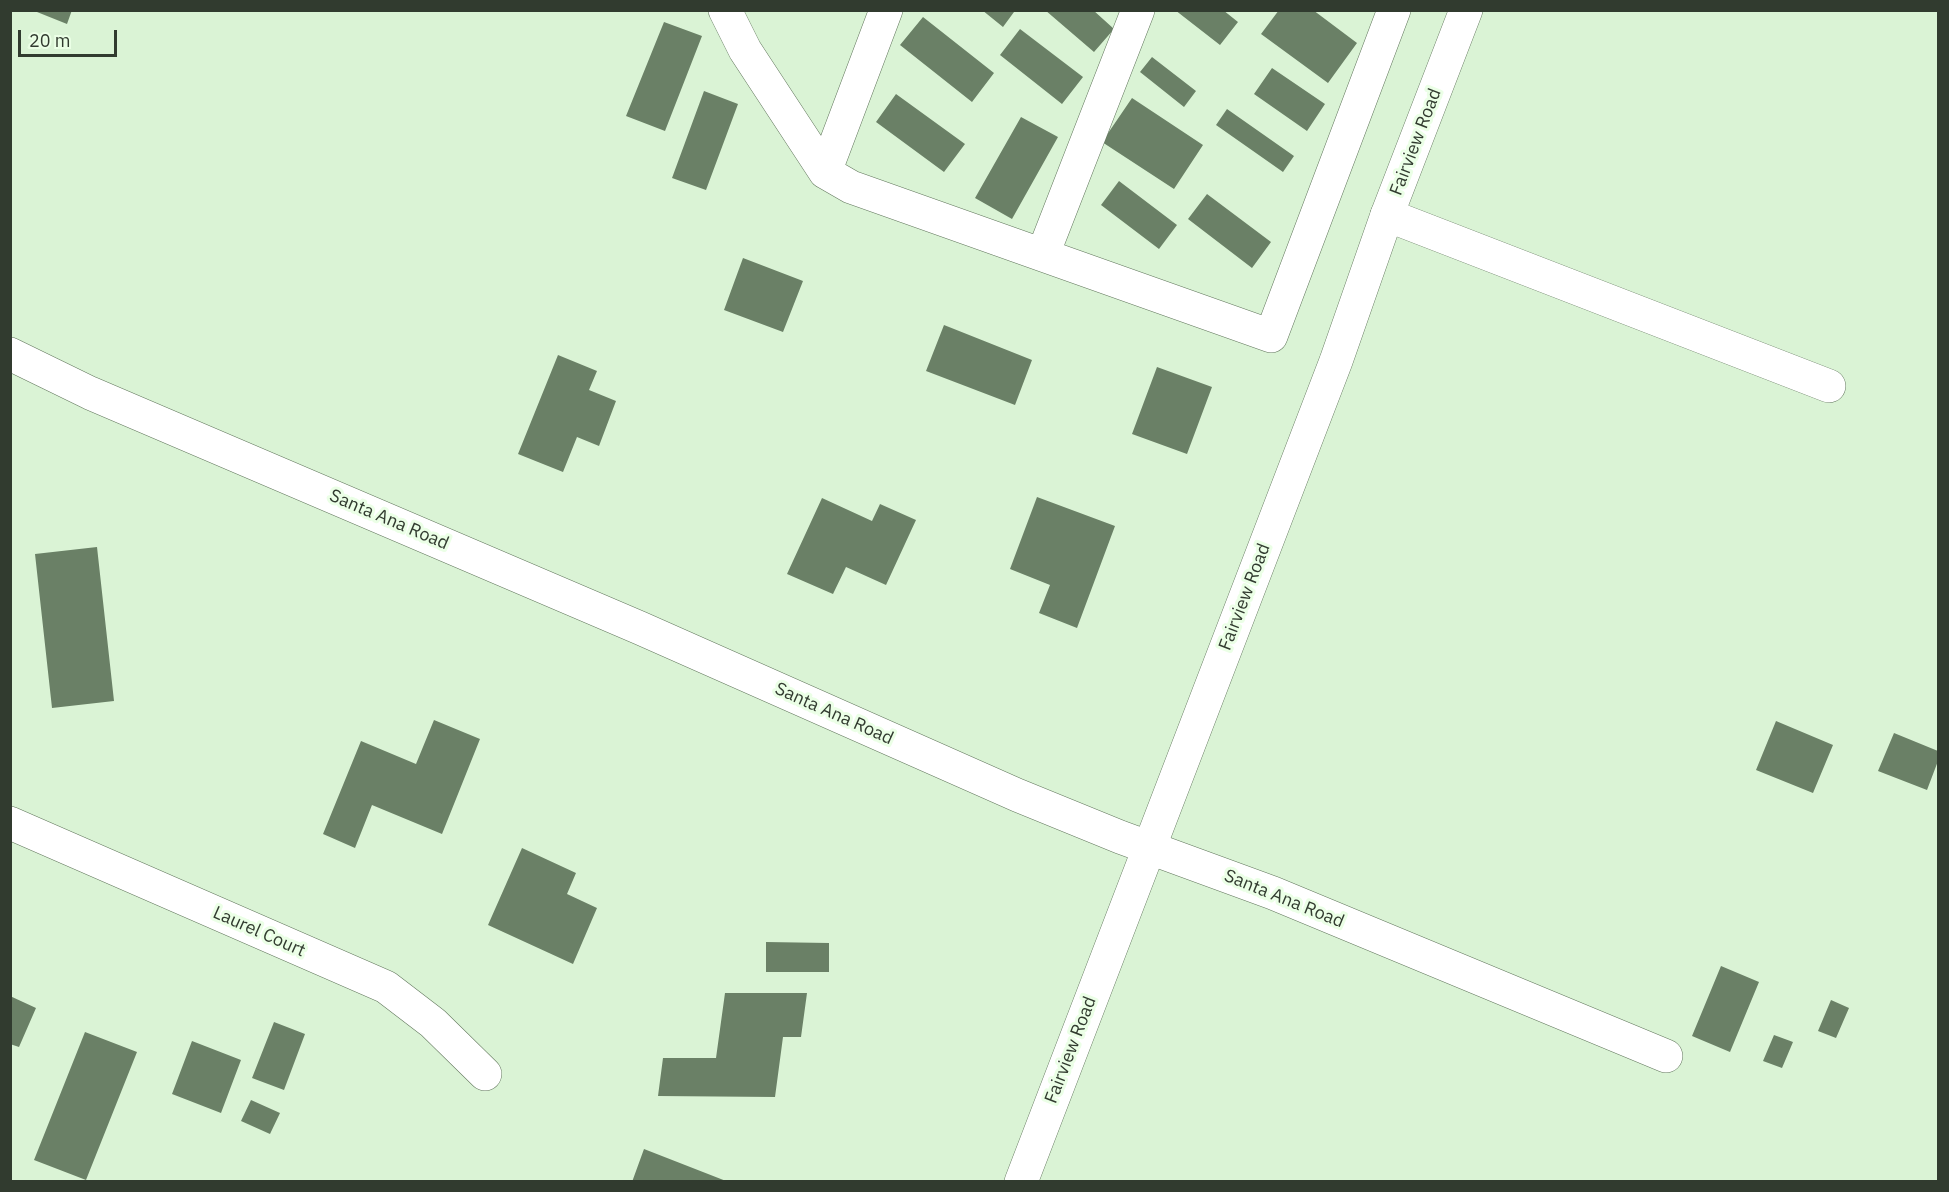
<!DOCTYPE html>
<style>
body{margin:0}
#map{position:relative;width:1949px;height:1192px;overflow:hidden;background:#daf3d5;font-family:"IBM Plex Sans",sans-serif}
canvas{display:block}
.frame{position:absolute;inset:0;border:12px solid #313b2f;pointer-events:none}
.scale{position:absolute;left:18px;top:30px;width:99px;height:27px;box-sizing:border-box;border:3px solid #313b2f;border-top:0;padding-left:8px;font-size:18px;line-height:21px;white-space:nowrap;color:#313b2f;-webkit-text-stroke:4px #ebffe6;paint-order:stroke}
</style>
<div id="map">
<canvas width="1949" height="1192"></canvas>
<div class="frame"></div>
<div class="scale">20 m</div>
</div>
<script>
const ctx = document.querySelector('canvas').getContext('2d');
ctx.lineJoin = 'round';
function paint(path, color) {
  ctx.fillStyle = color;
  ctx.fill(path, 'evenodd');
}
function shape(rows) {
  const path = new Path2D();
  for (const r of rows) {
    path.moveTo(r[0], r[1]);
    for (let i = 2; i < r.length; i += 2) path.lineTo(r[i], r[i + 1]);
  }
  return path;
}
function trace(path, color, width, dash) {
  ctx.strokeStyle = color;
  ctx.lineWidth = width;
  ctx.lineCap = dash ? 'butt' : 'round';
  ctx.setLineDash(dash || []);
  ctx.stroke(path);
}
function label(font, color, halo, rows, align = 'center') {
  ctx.font = font + ' "IBM Plex Sans",sans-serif';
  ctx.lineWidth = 6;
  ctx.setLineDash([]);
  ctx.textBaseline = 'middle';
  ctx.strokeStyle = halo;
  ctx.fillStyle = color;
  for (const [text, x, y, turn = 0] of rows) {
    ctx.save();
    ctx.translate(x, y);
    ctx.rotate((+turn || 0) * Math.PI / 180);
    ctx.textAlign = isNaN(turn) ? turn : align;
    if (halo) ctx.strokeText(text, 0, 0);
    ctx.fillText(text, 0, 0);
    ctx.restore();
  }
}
const building = shape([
 [32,10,72,10,67,24],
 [982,10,1012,10,1014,12,1003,27],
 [1045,10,1093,10,1114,29,1094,52],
 [1175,10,1223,10,1238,22,1220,45],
 [1279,10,1313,10,1357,43,1328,83,1261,34],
 [923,17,994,73,972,102,900,45],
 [664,22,702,36,665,131,626,116],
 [1020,29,1083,77,1062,104,1000,55],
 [1152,57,1196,91,1184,107,1140,72],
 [1272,68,1325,104,1307,131,1254,94],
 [704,91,738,104,706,190,672,178],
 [896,94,965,144,944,172,876,122],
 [1132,98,1203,145,1174,189,1102,142],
 [1227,109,1294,156,1283,172,1216,125],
 [1021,117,1058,137,1012,219,975,198],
 [1119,181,1177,225,1159,249,1101,205],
 [1207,194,1271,242,1252,268,1188,219],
 [743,258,803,281,783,332,724,310],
 [944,325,1032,360,1015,405,926,371],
 [558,355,597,371,589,390,616,401,599,446,577,437,563,472,518,454],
 [1157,367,1212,387,1187,454,1132,434],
 [1037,497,1115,526,1077,628,1039,613,1050,585,1010,569],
 [822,498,872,521,880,504,916,520,886,585,846,567,833,594,787,574],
 [97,547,114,701,52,708,35,554],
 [434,720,480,739,442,834,372,805,355,848,323,834,361,741,416,764],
 [1776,721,1833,745,1813,793,1756,770],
 [1894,733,1938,751,1938,761,1927,790,1878,771],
 [522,848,576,873,567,894,597,908,573,964,488,925],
 [766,942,829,943,829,972,766,972],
 [1721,966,1759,982,1730,1052,1692,1036],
 [725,993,807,993,801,1037,783,1037,775,1097,658,1096,663,1058,716,1058],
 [10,996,36,1008,19,1047,10,1044],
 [1831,1000,1849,1008,1836,1038,1818,1031],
 [274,1022,305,1034,284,1090,252,1078],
 [85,1032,137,1052,86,1180,34,1160],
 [1774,1035,1793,1042,1782,1068,1763,1061],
 [192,1041,241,1060,221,1113,172,1094],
 [251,1100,280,1113,270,1134,241,1121],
 [644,1149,726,1181,726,1182,632,1182]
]);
const minor = shape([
 [725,10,745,50,825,172,851,187,1271,336,1394,10],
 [825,172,886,10],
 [1387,215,1829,386],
 [1043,254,1138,10],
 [10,823,386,987,433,1023,485,1074]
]);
const tertiary = shape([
 [10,354,90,393,640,628,1017,795,1120,837,1273,893,1666,1056]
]);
const secondary = shape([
 [1021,1182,1336,361,1387,215,1466,10]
]);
const streetNames = [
 ["Fairview Road",1416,142,-69],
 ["Santa Ana Road",389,520,23],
 ["Fairview Road",1245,597,-69],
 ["Santa Ana Road",834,714,24],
 ["Santa Ana Road",1284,899,22],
 ["Laurel Court",259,932,24],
 ["Fairview Road",1071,1050,-69]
];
paint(building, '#6a8066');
trace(minor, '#62775d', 34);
trace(tertiary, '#62775d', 34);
trace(secondary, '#62775d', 34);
trace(minor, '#fff', 33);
trace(tertiary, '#fff', 33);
trace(secondary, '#fff', 33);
label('18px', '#313b2f', '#ebffe6', streetNames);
</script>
